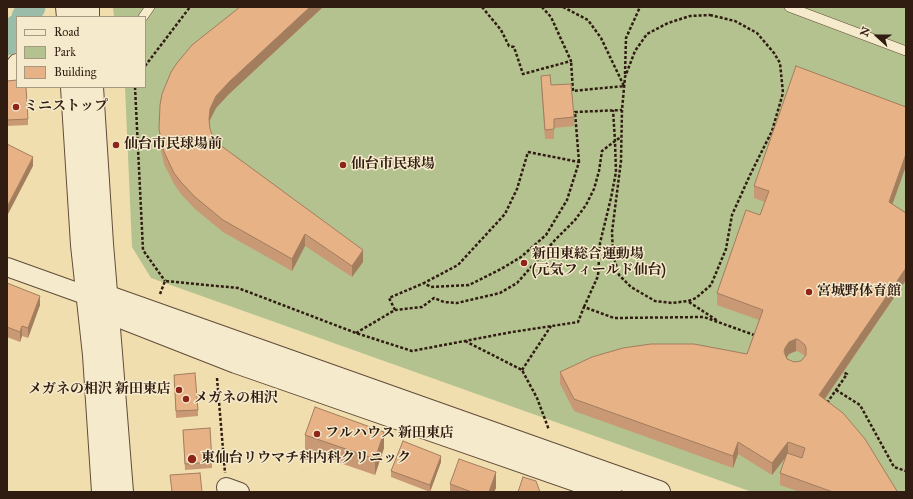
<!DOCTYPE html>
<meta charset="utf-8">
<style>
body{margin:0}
#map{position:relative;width:913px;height:499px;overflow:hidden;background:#f0deaf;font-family:"IM FELL Great Primer",serif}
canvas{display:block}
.frame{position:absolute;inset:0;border:8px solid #311c12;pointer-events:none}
.legend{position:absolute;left:16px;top:16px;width:130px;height:72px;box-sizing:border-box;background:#f5eacb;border:1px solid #a79881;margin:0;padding:5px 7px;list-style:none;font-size:12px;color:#311c12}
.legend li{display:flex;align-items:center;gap:8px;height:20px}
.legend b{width:20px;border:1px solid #a79881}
.north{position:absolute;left:857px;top:16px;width:40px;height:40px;-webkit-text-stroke:3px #f5eacb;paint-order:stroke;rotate:291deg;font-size:11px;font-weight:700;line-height:16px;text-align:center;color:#311c12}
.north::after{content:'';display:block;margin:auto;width:14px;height:18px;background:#311c12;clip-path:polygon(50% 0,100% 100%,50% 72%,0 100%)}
</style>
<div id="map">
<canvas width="913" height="499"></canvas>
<div class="frame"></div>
<ul class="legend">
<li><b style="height:5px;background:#f5eacb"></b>Road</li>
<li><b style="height:11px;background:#b4c28f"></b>Park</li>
<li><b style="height:11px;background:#e8b287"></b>Building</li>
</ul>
<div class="north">N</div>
</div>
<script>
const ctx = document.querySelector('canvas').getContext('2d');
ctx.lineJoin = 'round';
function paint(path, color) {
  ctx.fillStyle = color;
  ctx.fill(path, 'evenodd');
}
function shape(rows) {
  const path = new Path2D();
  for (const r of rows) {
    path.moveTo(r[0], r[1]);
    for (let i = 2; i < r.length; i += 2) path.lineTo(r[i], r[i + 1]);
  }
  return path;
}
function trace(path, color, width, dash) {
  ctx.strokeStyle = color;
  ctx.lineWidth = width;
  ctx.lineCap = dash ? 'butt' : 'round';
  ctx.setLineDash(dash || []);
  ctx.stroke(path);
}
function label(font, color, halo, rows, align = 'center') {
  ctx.font = font + ' "IM FELL Great Primer","Noto Serif JP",serif';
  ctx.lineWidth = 3;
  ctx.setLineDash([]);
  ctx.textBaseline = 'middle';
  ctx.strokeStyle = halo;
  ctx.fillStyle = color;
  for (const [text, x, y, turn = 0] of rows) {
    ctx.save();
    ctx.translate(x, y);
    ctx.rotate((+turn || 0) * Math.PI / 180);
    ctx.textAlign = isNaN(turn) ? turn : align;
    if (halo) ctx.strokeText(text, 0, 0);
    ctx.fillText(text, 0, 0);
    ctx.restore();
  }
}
const green = shape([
 [113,7,906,7,906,492,752,492,151,278,132,247,125,87,145,87,145,17,114,17]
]);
const river = shape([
 [25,17,32,7],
 [7,42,17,28]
]);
const path = shape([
 [482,7,501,30,509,46,514,47,523,74,571,61,551,17,542,7],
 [563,7,588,20,601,38,624,86,573,91,571,61],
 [710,15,735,21,757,33,774,53,780,63,783,93,772,131,750,175,732,215,726,249,711,285,696,298,688,301,672,303,655,301,631,287,619,275,613,254,612,232,621,161,622,110,625,77,635,51,647,34,668,23,690,16,710,15],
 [145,66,190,7],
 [625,74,626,38,640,7],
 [135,87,143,250,165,281],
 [528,152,579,162,567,200,546,235,521,257,501,269,469,285,431,287,424,283,458,265,505,214,517,189,528,152],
 [579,162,575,112,622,110],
 [160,294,165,281,238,288,356,333,412,351,512,332,578,322,584,307,614,318,704,317,757,336],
 [689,302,718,321],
 [584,307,598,276,600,243,611,198,616,172,615,141,613,110],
 [395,310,389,298,424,283],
 [356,333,395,310,422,307,434,298,444,302,457,303,500,293,517,283,555,240,575,220,586,205,594,189,599,171,602,151,615,141,621,137],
 [465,341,522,370,537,398,549,430],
 [522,370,551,326],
 [217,378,225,473],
 [836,390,860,405,894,467,906,471],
 [827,403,847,374,843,372]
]);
const service = shape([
 [789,7,906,51],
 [143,17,150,7]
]);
const minor = shape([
 [7,77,17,63],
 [7,267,88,296],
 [227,492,226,487,240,492]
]);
const tertiary = shape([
 [67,7,68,17],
 [88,7,88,17],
 [72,87,82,245,94,355,103,492],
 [92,87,102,244,111,353,122,492],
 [88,296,106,296,659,492],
 [116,315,236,362,610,492]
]);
const wall = shape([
 [240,7,323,7,229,94,216,108,210,120,210,129,213,137,220,145,363,262,352,277,305,246,292,271,223,232,195,209,181,194,174,184,164,164,159,141,159,129],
 [541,76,551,85,574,117,574,126,554,128,554,139,545,139,541,86],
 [7,81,28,119,28,125,7,126],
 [754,186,892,204,906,213,906,280,825,399,897,492,800,492,780,485,780,473,786,457,772,475,738,454,733,468,574,411,560,384,560,372,747,354,759,320,717,305,717,293,760,215,765,202,754,198],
 [796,351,799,352,805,356,801,361,794,362,787,359,787,357,789,354],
 [7,283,40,305,28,338,22,336,20,342,7,337],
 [174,375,198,410,198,416,176,418],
 [183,430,212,462,212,468,185,470],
 [305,435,384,448,375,475,305,451],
 [441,462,430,492,391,477,391,471],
 [450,484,496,488,494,492,450,492]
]);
const shadedWall = shape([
 [310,7,323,7,229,94,216,108,210,120,209,131,209,119,210,109,216,96,229,82],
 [906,154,906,166,889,214,889,202],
 [33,157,33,166,7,216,7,207],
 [305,234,305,246,292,271,292,259],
 [363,250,363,262,352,277,352,266],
 [906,268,906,280,819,407,819,395],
 [40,296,40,305,28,338,28,328],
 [22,326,22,336,20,342,20,332],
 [796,339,796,351,789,354,785,360,785,348,789,342],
 [384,432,384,448,375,475,375,459],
 [738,442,738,454,733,468,733,456],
 [788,442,788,454,772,475,772,463],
 [441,456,441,462,430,492,430,485],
 [496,472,496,488,494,492,489,492]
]);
const building = shape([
 [240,7,310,7,229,82,216,96,210,109,209,119,210,129,213,137,220,145,363,250,352,266,305,234,292,259,223,220,195,197,181,182,174,173,164,152,159,129,160,105,162,94,171,72,177,63,192,45,240,7],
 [796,66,906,107,906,154,889,202,906,213,906,268,819,395,843,413,865,439,897,491,894,492,833,492,780,473,787,453,802,458,805,448,788,442,772,463,738,442,733,456,574,399,560,372,592,357,623,348,651,344,694,344,747,354,763,310,717,293,746,210,760,215,769,191,754,186,796,66],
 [796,339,799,340,805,345,806,348,806,355,801,361,794,362,787,359,784,352,785,348,789,342,796,339],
 [550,75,551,85,571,84,574,117,554,119,554,129,545,130,541,76,550,75],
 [17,80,17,87,26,87,28,119,7,120,7,81,17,80],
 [7,144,33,157,7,207,7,144],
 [7,283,40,296,28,328,22,326,20,332,7,327,7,283],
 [195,373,198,410,176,411,174,375,195,373],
 [315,407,384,432,375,459,305,435,315,407],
 [210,428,212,462,185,464,183,430,210,428],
 [403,441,441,456,430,485,391,471,403,441],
 [459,459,496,472,489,492,472,492,450,484,459,459],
 [200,473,202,492,172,492,170,475,200,473],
 [523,477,536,481,540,492,518,492,523,477]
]);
const markers = [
 [16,107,4,"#8f2418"],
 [116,145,4,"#8f2418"],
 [343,165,4,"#8f2418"],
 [524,263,4,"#8f2418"],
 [809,292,4,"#8f2418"],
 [179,390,4,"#8f2418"],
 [186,399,4,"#8f2418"],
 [317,434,4,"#8f2418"],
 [192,459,5,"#8f2418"]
];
const poiNames = [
 ["ミニストップ",24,107],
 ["仙台市民球場前",124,145],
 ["仙台市民球場",351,165],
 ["新田東総合運動場",532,255],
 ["(元気フィールド仙台)",532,271],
 ["宮城野体育館",817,292],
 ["メガネの相沢 新田東店",171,390,"right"],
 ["メガネの相沢",194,399],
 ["フルハウス 新田東店",325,434],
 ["東仙台リウマチ科内科クリニック",201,459]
];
paint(green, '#b4c28f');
trace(river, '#9bbca8', 27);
trace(service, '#614c39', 10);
trace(minor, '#614c39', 20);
trace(tertiary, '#614c39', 24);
trace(path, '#311c12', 2.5, [3, 2]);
trace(service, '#f5eacb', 9);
trace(minor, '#f5eacb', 18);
trace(tertiary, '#f5eacb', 22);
paint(wall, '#c89974');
paint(shadedWall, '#a27d5e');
paint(building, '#e8b287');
trace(building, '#a27d5e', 1);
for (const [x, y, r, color] of markers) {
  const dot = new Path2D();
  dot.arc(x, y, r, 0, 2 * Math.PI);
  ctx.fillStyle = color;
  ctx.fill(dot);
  trace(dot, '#f5eacb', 1.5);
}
label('bold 14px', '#311c12', '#f5eacb', poiNames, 'left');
</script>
